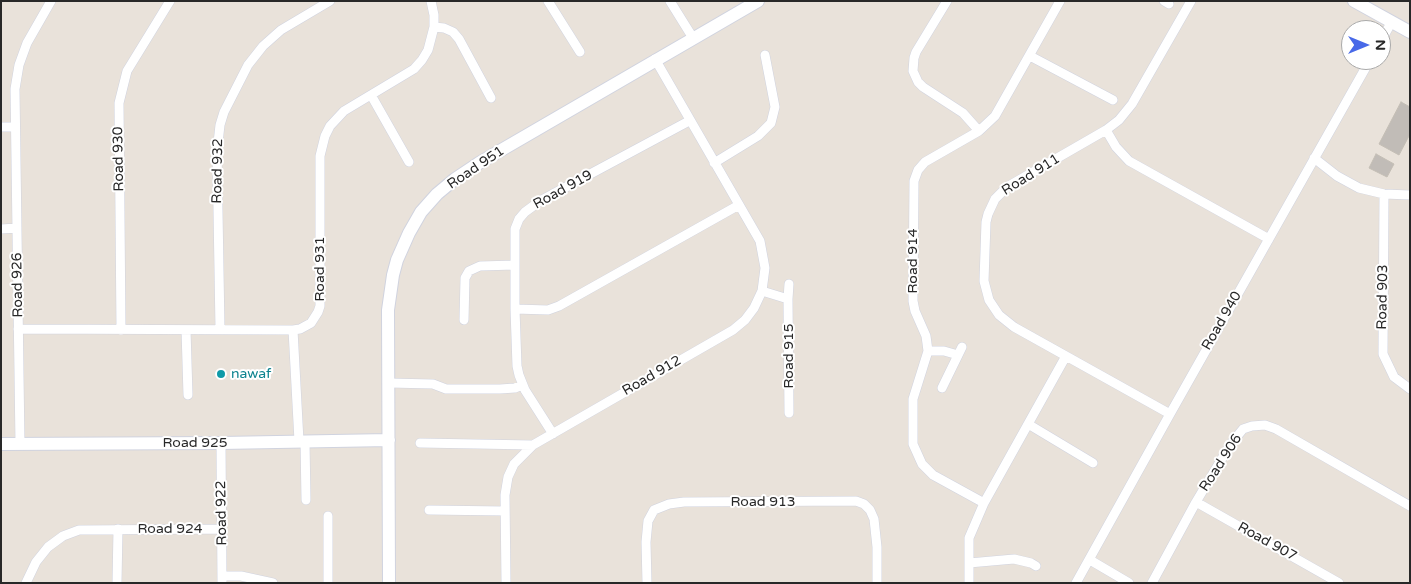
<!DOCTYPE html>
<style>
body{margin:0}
#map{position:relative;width:1411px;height:584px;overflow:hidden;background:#e9e2da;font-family:"Varela Round",sans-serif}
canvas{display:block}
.frame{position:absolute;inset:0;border:2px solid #282828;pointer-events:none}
.north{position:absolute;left:1341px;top:20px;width:50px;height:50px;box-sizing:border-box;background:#fff;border:1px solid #a9a9a9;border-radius:50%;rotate:90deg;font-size:14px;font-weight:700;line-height:20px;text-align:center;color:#282828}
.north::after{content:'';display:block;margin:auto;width:18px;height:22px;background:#4869e8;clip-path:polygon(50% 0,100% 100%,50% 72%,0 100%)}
</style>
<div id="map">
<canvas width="1411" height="584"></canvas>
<div class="frame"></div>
<div class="north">N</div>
</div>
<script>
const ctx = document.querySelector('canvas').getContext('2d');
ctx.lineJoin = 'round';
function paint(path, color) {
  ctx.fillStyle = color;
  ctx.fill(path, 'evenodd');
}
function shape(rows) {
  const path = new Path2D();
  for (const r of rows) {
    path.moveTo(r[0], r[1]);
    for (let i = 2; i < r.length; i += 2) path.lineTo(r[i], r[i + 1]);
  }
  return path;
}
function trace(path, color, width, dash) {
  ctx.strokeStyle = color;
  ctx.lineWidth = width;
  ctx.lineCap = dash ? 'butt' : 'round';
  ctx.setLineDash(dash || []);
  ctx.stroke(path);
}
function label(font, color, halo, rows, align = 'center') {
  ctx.font = font + ' "Varela Round",sans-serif';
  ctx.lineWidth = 4;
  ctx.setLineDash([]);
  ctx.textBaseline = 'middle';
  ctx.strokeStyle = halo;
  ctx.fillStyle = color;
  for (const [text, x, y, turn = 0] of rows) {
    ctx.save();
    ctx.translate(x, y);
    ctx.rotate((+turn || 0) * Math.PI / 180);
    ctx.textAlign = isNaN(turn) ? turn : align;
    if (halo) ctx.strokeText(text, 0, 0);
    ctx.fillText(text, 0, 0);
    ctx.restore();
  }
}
const building = shape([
 [1401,102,1410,107,1410,134,1399,155,1379,144,1401,102],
 [1376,154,1394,164,1387,177,1369,168,1376,154]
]);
const street = shape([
 [548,1,580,52],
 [670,1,693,38],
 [947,1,916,52,914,58,913,71,918,82,923,87,963,113,979,131],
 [1164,1,1169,4],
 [434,27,444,28,453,32,459,39,491,98],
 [1381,41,1391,23],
 [1030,56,1113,100],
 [371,95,409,162],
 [1,127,15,127],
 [1106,130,1116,147,1129,161,1269,239],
 [1314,158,1337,176,1359,188,1384,194,1410,195],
 [714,163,758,136,771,123,775,107,765,55],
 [1384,194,1383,354,1394,377,1410,389],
 [1,229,17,228],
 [762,291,788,299,789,413],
 [788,299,789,284],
 [515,309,548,310,559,306,739,205],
 [464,320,465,278,469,271,480,266,515,265],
 [18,329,293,330,300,329,311,323,318,312,320,306,320,156,325,136,330,126,344,111,414,69,422,60,428,50,434,27,434,15,431,1],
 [220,329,217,152,220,125,224,112,248,65,263,46,281,30,330,1],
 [121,330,119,103,127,71,170,1],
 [186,330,188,395],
 [293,330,299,441],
 [928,351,944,351,958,355],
 [389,383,433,384,446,389,500,389,515,388,522,385],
 [942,388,962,347],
 [1170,414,1014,327,999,315,989,300,984,281,986,222,988,214,995,199,1007,187,1106,130,1119,120,1132,104,1191,1],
 [1028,424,1093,463],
 [553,434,525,390,519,375,517,366,515,309,515,229,519,219,525,212,540,201,689,121],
 [305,441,306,500],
 [221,443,222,583],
 [420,443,533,445],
 [20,444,15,89,19,65,27,43,51,1],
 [1196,502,1339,583],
 [984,503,933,475,922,464,913,444,913,399,928,351,926,336,915,311,913,301,914,181,918,170,925,162,979,131,995,116,1060,1],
 [429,510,505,511],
 [1090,560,1129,583],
 [969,563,1014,559,1031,563,1036,566],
 [222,576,241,576,273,583],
 [26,583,36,562,48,547,63,536,79,530,222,529],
 [117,583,118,529],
 [328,583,328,516],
 [506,583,505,495,508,477,514,464,533,445,733,330,745,320,754,308,762,291,765,268,760,241,655,59],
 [647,583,646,542,648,521,654,510,669,504,684,502,856,501,864,504,870,510,874,519,877,547,877,583],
 [969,583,969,538,984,503,1066,356],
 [1076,583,1170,414,1370,60],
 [1152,583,1196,502,1230,445,1243,429,1252,426,1265,425,1276,429,1410,506]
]);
const secondary = shape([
 [1354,1,1410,32],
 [1,444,221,443,389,440],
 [389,583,388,310,393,275,397,260,409,233,421,212,437,194,455,179,479,163,758,1]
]);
const markers = [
 [221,374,5,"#0f9aa8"]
];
const streetNames = [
 ["Road 930",119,159,-91],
 ["Road 951",476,168,-34],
 ["Road 932",218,171,-89],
 ["Road 911",1031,175,-32],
 ["Road 919",563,190,-29],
 ["Road 914",913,261,-90],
 ["Road 931",320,269,-90],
 ["Road 926",18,285,-91],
 ["Road 903",1383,297,-89],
 ["Road 940",1222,321,-60],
 ["Road 915",789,356,-90],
 ["Road 912",652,376,-30],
 ["Road 925",195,443],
 ["Road 906",1221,463,-57],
 ["Road 913",763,502],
 ["Road 922",222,513,-91],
 ["Road 924",170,529],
 ["Road 907",1267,542,29]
];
const cultureNames = [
 ["nawaf",231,374]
];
paint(building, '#c1bcb7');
trace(building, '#c4beb5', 1);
trace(street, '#d0d3df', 10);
trace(secondary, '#d0d3df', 14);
trace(street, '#fff', 9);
trace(secondary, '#fff', 12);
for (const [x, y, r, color] of markers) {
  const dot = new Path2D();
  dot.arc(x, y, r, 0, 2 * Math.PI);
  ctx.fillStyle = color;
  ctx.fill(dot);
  trace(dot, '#fff', 2);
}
label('14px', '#282828', '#fff', streetNames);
label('14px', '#0d838f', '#fff', cultureNames, 'left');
</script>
